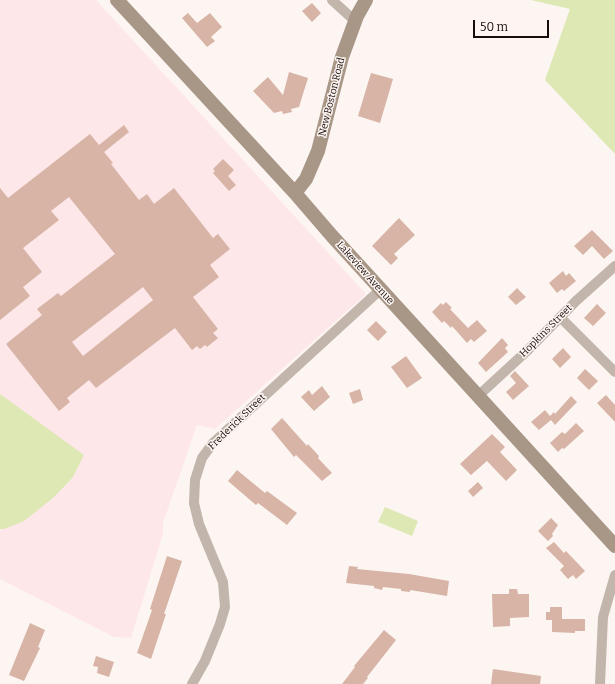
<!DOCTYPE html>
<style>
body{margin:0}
#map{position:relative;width:615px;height:684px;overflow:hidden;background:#fdf5f2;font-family:Bitter,serif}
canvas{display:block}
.scale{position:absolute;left:473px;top:20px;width:76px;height:18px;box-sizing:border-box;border:2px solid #170c07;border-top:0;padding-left:5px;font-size:12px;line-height:14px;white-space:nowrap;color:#170c07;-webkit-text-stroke:3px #fdf5f2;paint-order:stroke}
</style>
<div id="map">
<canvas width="615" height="684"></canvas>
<div class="scale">50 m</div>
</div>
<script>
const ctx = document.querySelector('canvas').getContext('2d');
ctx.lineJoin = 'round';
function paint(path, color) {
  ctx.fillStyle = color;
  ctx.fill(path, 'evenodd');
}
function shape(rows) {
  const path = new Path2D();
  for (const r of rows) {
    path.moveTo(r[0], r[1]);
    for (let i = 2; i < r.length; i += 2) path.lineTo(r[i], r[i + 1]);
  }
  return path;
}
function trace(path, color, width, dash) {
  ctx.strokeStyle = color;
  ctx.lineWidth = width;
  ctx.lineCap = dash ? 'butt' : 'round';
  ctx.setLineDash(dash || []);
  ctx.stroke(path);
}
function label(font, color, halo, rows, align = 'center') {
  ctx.font = font + ' Bitter,serif';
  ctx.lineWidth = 3;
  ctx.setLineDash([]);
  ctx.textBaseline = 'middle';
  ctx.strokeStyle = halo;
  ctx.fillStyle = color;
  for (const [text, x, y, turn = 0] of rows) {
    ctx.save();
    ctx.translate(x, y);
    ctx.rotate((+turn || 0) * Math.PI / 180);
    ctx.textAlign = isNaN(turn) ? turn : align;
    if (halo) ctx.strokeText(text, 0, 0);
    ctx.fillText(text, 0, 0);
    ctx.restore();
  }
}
const education = shape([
 [0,0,96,0,366,294,215,429,197,425,163,523,163,534,131,638,114,637,0,579]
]);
const green = shape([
 [531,0,615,0,615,154,545,80,570,9],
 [0,394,84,455,73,477,53,498,24,521,4,529,0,529],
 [385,507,418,521,412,536,378,522]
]);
const building = shape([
 [312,3,321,13,312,22,302,11],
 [188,13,197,23,210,13,222,27,211,37,215,41,207,47,182,18],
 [289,72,308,78,299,107,291,109,292,112,283,114,282,111,274,113,253,91,268,77,283,95],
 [371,73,393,79,380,123,358,116],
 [124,125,129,132,104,152,113,163,111,164,139,200,147,194,154,204,174,188,213,238,218,234,230,249,210,265,219,277,193,297,218,329,213,333,218,338,207,347,205,345,200,349,197,346,192,350,175,328,96,388,89,380,67,398,70,402,59,411,6,344,42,315,37,309,58,293,61,296,115,254,69,197,51,211,59,220,23,248,42,272,23,287,30,296,0,320,0,188,8,198,90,134,99,145],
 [143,287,153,300,83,356,72,342],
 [223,159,234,170,228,176,236,185,229,191,213,173,215,171,213,169],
 [399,218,415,235,394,254,398,258,391,265,372,246],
 [592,230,613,251,604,259,592,246,583,255,574,246],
 [563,271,566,276,569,273,576,281,564,291,562,289,557,293,549,283],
 [517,288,526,297,516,305,508,297],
 [446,302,452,308,450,309,468,328,477,320,487,331,474,342,471,339,467,343,452,326,451,328,444,321,442,323,432,312,441,303,443,305],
 [597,304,606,313,593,326,584,318],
 [376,321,387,332,378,341,367,330],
 [502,338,508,345,505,348,508,352,486,372,478,363],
 [563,348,571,357,560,368,552,359],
 [406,356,422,378,407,388,391,367],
 [585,369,598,381,589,390,577,378],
 [515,371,529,386,513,400,506,392,516,383,510,376],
 [322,386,330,397,314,411,301,397,309,390,312,395],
 [360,389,363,400,353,404,349,393],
 [606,395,615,405,615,422,597,403],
 [571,396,577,402,555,425,551,420,539,430,531,422,545,410,550,416,554,412,555,414],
 [282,418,307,446,308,444,319,456,318,458,332,473,322,481,296,455,294,457,271,429],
 [576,423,584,431,564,449,562,448,558,452,550,443,562,432,565,434],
 [492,434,505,447,500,452,517,470,506,481,487,461,471,475,460,464],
 [237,470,265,493,267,491,297,513,287,525,258,503,256,505,228,481],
 [478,482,483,488,473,497,468,491],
 [551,518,558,525,552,534,553,536,548,541,538,531],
 [554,542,564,553,566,551,585,571,576,579,573,575,568,579,560,570,564,566,546,548],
 [167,556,182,561,164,614,166,614,151,659,137,653,152,610,150,609],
 [349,566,358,567,357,569,409,574,449,581,447,596,410,590,410,592,401,591,401,589,383,587,382,590,374,588,374,586,346,583],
 [509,589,517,589,518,594,529,594,529,617,510,618,510,626,493,627,492,594,509,594],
 [550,607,562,607,562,619,585,619,585,631,575,631,575,633,552,632,552,620,546,620,546,612,550,612],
 [30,623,45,630,38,647,40,648,24,681,9,675],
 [384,630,396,640,367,677,368,678,363,684,342,684,355,667,354,666],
 [96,656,114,662,109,677,97,673,98,667,93,666],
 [493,669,541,676,540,684,491,684]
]);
const street = shape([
 [332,0,355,21],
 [560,317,615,372],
 [478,396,529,349,576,301,615,266],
 [192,684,205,661,220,624,225,607,223,582,199,524,194,503,195,480,202,458,213,443,380,290],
 [600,684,603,617,615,575]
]);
const secondary = shape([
 [117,0,295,193,332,236,615,546],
 [295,193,306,179,318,151,342,57,357,16,366,0]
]);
const streetNames = [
 ["New Boston Road",332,97,-76],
 ["Lakeview Avenue",365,273,48],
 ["Hopkins Street",546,331,-45],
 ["Frederick Street",237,422,-44]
];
paint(education, '#fde7e8');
paint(green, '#dde8b4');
paint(building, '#d7b4a6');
trace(street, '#c2b6ac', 10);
trace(secondary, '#a89687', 14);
label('10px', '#170c07', '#fdf5f2', streetNames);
</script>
